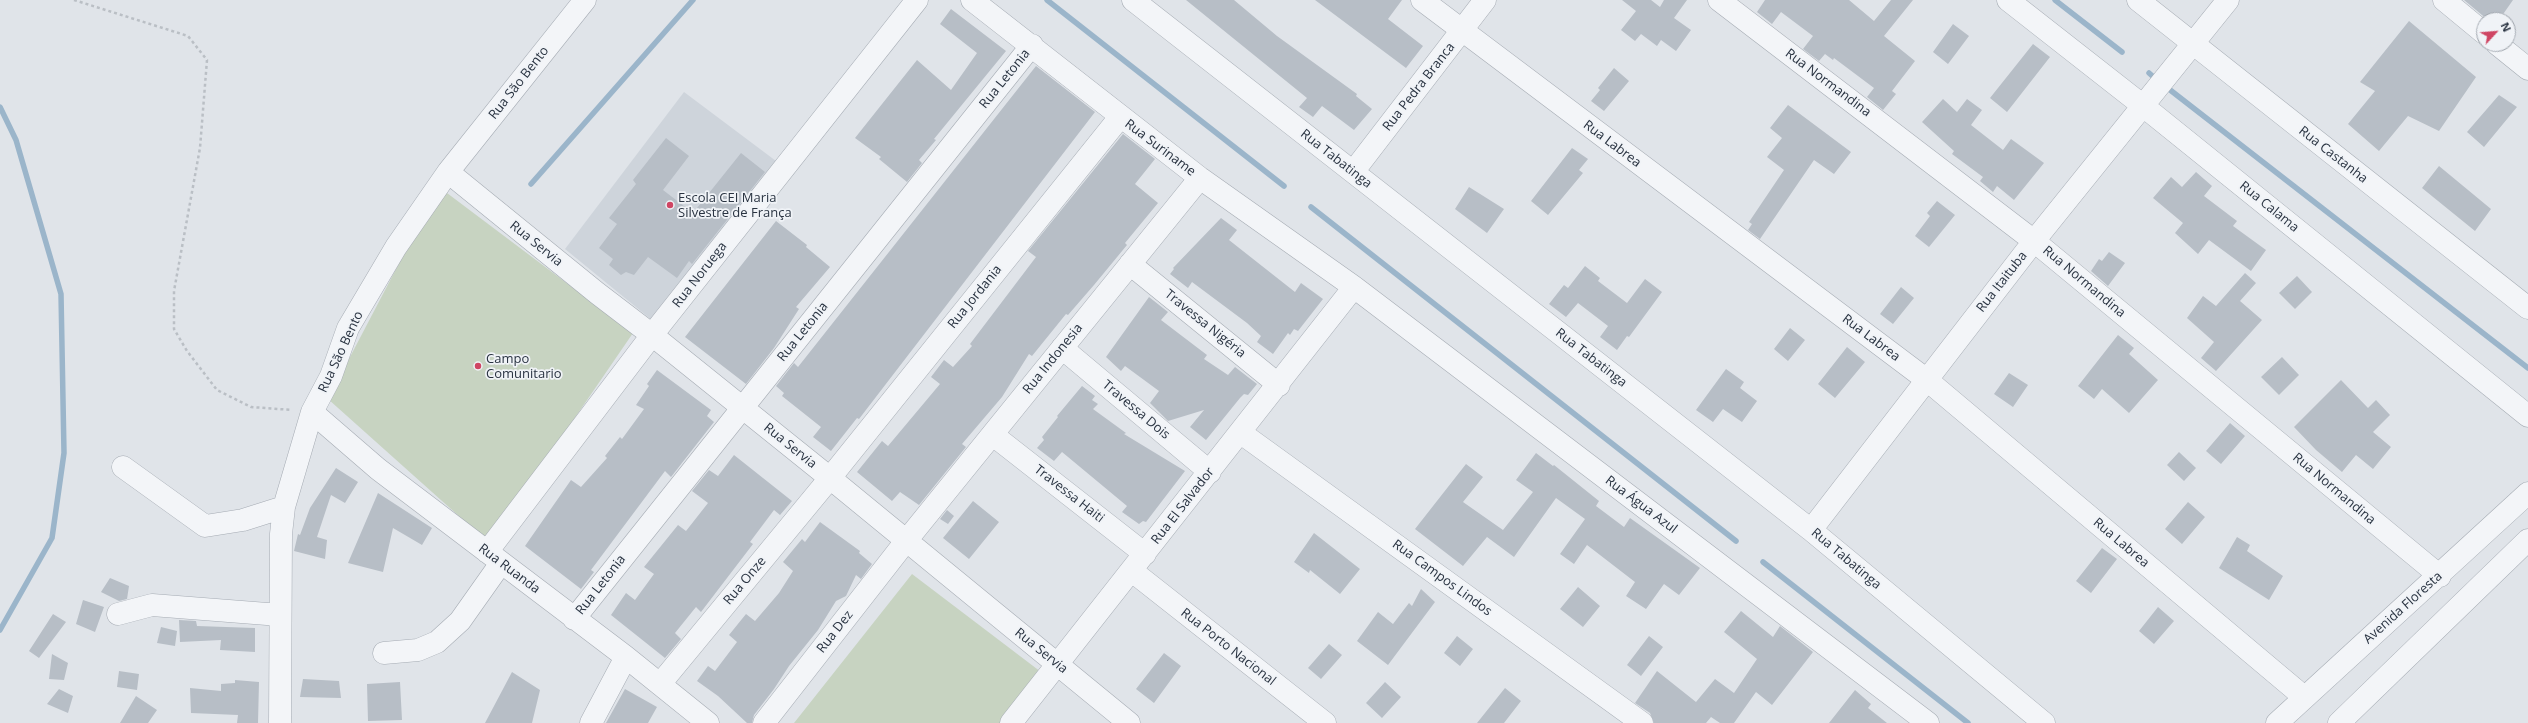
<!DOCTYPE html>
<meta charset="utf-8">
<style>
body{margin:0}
#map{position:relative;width:2528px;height:723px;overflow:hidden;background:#e0e4e9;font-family:"Open Sans",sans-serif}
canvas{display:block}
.north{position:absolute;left:2476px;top:12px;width:40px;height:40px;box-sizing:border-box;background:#f0f3f7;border:1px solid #a0a6ae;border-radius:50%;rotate:64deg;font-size:11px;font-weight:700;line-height:16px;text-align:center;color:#293341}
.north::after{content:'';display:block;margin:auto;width:14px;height:18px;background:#cf4563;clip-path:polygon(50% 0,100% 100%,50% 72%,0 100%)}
</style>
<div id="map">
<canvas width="2528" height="723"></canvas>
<div class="north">N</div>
</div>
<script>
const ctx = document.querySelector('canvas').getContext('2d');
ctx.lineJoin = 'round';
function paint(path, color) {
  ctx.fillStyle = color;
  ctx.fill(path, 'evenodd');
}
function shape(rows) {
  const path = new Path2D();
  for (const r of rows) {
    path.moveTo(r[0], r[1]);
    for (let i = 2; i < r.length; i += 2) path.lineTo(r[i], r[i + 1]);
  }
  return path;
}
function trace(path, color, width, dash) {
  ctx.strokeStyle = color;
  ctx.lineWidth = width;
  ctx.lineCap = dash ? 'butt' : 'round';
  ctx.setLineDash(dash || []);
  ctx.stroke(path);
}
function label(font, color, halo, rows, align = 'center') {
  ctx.font = font + ' "Open Sans",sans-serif';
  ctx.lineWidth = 3.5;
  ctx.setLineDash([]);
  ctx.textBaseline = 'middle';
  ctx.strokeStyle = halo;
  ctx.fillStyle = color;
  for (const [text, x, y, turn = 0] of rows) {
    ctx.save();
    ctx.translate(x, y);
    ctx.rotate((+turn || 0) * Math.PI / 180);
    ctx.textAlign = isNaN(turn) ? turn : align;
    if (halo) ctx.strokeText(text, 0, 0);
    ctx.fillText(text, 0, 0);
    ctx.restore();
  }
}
const built = shape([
 [684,92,776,161,653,321,565,249]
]);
const green = shape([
 [439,187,633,333,489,543,328,399],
 [912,574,1041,672,1000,723,794,723]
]);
const stream = shape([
 [1047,0,1284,186],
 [2055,0,2122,52],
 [2149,73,2158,81],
 [2165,86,2528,368],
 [0,107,16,140,61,294,64,453,52,538,0,630],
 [531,184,693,0],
 [1311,207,1736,541],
 [1763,562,1968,723]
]);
const building = shape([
 [1186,0,1234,0,1277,36,1357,94,1356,96,1372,109,1354,130,1322,106,1313,117,1299,107,1307,98],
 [1315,0,1402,0,1388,19,1423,46,1406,68],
 [1622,0,1651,0,1660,7,1664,0,1687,0,1674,18,1691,30,1676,51,1661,40,1657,46,1641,34,1635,41,1621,30,1636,11],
 [1765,0,1849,0,1874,21,1891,0,1913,0,1884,36,1915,61,1892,91,1896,94,1883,110,1867,97,1874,88,1834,58,1833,60,1825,54,1819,61,1803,49,1813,36,1781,12,1772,24,1757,12],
 [2464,0,2513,0,2499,20,2488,20],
 [951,9,1006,51,934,139,936,140,919,160,922,163,907,182,879,159,881,157,855,138,917,60,951,90,977,53,940,24],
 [2409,21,2476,77,2439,131,2408,116,2379,151,2348,124,2375,91,2360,82],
 [1953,24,1969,36,1948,64,1933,52],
 [2033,44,2050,57,2007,112,1990,98],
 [1036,66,1095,112,859,419,857,418,831,451,813,437,821,427,782,396,784,393,776,386,794,363,798,367],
 [1614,68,1629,81,1604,111,1591,101,1600,90,1598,88],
 [2499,95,2517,107,2484,147,2467,132],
 [1943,99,1957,112,1967,99,1982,110,1971,125,2003,150,2011,139,2044,163,2014,200,1997,186,1993,192,1980,181,1983,177,1952,154,1954,151,1922,122],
 [1788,105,1851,152,1834,174,1814,160,1760,239,1748,230,1752,224,1749,222,1784,170,1767,157,1782,138,1770,128],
 [1123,134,1155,159,1135,184,1158,203,1125,243,1127,245,1094,285,1068,315,1066,314,1032,356,1029,354,1002,397,962,444,966,447,919,505,900,492,892,501,857,472,882,441,888,446,940,384,931,377,944,360,953,367,972,346,970,344,1036,257,1028,251],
 [666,138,689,156,663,190,693,213,741,153,765,172,692,264,689,261,677,278,648,257,634,275,626,272,621,275,609,265,613,259,599,248,617,224,609,218,636,184,633,180],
 [1572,148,1588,159,1579,170,1583,173,1548,215,1531,201],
 [2439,166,2491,209,2475,231,2422,188],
 [2196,172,2212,186,2204,196,2237,221,2233,226,2266,250,2251,271,2209,240,2198,254,2175,233,2183,223,2153,198,2171,177,2182,187],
 [1469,187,1504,209,1487,233,1455,209],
 [1937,201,1955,215,1929,247,1915,236,1930,216,1927,213],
 [1221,218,1237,230,1229,240,1295,292,1301,283,1323,299,1298,331,1294,329,1290,335,1288,333,1273,354,1257,342,1261,336,1247,323,1192,282,1188,288,1170,274,1174,269,1173,268],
 [776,221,807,245,806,247,830,267,796,307,799,309,774,348,746,384,685,337],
 [2109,252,2125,263,2108,286,2091,271,2099,259,2102,261],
 [1585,266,1600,278,1598,281,1627,303,1645,279,1662,292,1629,337,1627,336,1617,350,1600,337,1608,326,1578,303,1566,317,1549,304,1564,285,1568,288],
 [2245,273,2256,283,2240,301,2262,320,2216,371,2201,358,2214,342,2187,318,2203,296,2216,306],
 [2297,276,2312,292,2295,309,2279,293],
 [1901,287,1914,298,1893,324,1880,314],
 [1149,297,1168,312,1161,320,1207,355,1204,359,1228,375,1235,367,1257,384,1248,395,1244,394,1240,398,1206,440,1190,427,1204,410,1168,421,1150,403,1159,391,1125,366,1121,371,1106,357],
 [1790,328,1805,340,1788,361,1774,349],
 [2118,335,2134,348,2129,354,2158,380,2129,413,2102,389,2094,399,2078,386],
 [1847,347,1865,362,1835,398,1818,384],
 [2282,357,2299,375,2279,395,2261,377],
 [1726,369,1744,382,1740,388,1757,401,1742,422,1723,409,1713,422,1696,410],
 [657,370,711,410,707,416,714,422,671,477,665,471,591,570,594,572,581,589,525,546,571,480,581,487,607,458,605,456,620,437,622,439,644,409,636,405,649,386,647,384],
 [2009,373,2028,385,2013,407,1994,394],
 [2341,380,2368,408,2376,400,2390,415,2373,432,2391,447,2373,469,2356,455,2342,472,2316,450,2294,427],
 [1082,386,1095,396,1092,400,1098,404,1093,409,1126,433,1124,434,1185,471,1146,522,1143,521,1139,524,1122,512,1127,506,1062,452,1054,461,1037,448,1044,440,1042,437,1058,417,1057,416],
 [2230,423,2245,436,2221,464,2206,451],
 [2179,452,2196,468,2184,481,2167,465],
 [1536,453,1553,466,1554,465,1599,501,1596,506,1624,527,1630,518,1700,568,1679,595,1664,584,1646,609,1626,596,1635,582,1587,545,1574,564,1560,554,1585,519,1556,498,1514,557,1487,537,1463,566,1415,529,1466,464,1483,477,1463,502,1503,530,1533,492,1516,480],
 [734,455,792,501,780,515,774,510,750,542,753,544,701,612,696,607,675,633,681,639,665,658,611,615,626,593,635,600,654,574,644,567,678,525,686,531,708,503,692,491,709,470,718,476],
 [336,468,358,482,345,503,331,495,317,537,327,540,325,559,294,551,298,534,300,535,310,508],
 [378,493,432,528,422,545,393,528,383,572,348,563],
 [973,501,999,522,969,559,943,538],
 [2188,502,2205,517,2182,544,2165,529],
 [947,510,954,516,948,524,940,519],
 [820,522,860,551,859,553,872,564,861,579,856,575,846,596,836,601,818,630,789,666,774,689,754,715,752,723,747,723,718,696,697,681,708,666,715,671,737,642,729,635,746,614,755,621,779,593,793,571,783,562,802,539,805,542],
 [1314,533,1360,569,1340,594,1310,570,1309,573,1294,562],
 [2237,537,2250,545,2247,551,2283,576,2269,600,2219,568],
 [2102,548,2117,559,2091,593,2076,581],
 [110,578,129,586,127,599,119,601,101,592],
 [1578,587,1600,606,1583,627,1560,609],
 [1421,589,1435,602,1388,665,1357,641,1378,612,1393,624,1409,603,1412,606],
 [83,600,104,607,95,632,76,624],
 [2158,607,2174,621,2154,644,2139,631],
 [1741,611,1773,637,1780,626,1813,652,1772,705,1756,692,1734,723,1720,723,1711,717,1706,723,1654,723,1650,713,1635,703,1657,671,1696,702,1715,679,1734,693,1757,659,1724,632],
 [53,614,66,622,39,658,29,651],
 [179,620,196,621,197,626,255,628,255,652,220,650,221,640,180,642],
 [161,627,177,631,175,646,157,643],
 [1457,636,1473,649,1460,666,1444,653],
 [1649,636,1663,647,1641,676,1627,665],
 [1329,644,1342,655,1321,679,1308,668],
 [1164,653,1181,666,1154,703,1136,689],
 [52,654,68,663,64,680,49,679],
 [119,671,139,674,137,690,117,687],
 [512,672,540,690,532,723,485,723],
 [303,679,339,681,341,698,300,697],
 [235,680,259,682,258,723,237,723,238,715,191,713,190,688,221,691,221,684,235,683],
 [400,682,402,720,368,721,367,684],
 [1385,682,1401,697,1382,718,1366,703],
 [1505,688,1521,701,1504,723,1477,723],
 [59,689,73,696,68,713,47,704],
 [625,689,657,707,648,723,606,723],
 [1855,690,1871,704,1868,708,1887,723,1829,723],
 [136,696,157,710,148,723,120,723]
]);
const path = shape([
 [74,0,188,36,207,60,200,148,174,291,174,329,187,351,217,390,251,407,292,410]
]);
const minor = shape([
 [972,0,1200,178,1354,287,1928,723],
 [1133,0,1811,530,2044,723],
 [1422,0,1927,380,2304,697],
 [1719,0,2034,241,2440,576],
 [2008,0,2142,105,2528,416],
 [2138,0,2528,308],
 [2444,0,2484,33],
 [2497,44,2528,69],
 [448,172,597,293,652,335,830,478,1129,723],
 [1353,172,1485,0],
 [1130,264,1279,385],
 [1062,348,1210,472],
 [312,412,378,469,626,657,708,723],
 [1241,433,1642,723],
 [993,435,1145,554],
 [123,467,205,526,243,520,284,507],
 [1811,530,2034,241,2228,0],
 [487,552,652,335,917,0],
 [1132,571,1325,723],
 [118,614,152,605,280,615],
 [574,619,1032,45],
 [384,653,418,650,437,642,460,621,501,563],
 [660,684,830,478,1120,117],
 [280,723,281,534,284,507,312,412,331,376,348,328,396,247,448,172,585,0],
 [591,723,626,657],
 [764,723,906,541,1200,178],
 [1011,723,1354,287],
 [2277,723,2528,493],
 [2339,723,2528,540]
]);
const markers = [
 [670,205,4,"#cf4563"],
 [478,366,4,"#cf4563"]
];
const streetNames = [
 ["Rua Letonia",1005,79,-51],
 ["Rua São Bento",519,83,-52],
 ["Rua Normandina",1828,83,37],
 ["Rua Pedra Branca",1419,87,-52],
 ["Rua Labrea",1612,144,37],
 ["Rua Suriname",1160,148,37],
 ["Rua Castanha",2333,155,38],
 ["Rua Tabatinga",1336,159,38],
 ["Rua Calama",2269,207,39],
 ["Rua Servia",536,244,39],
 ["Rua Noruega",700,275,-52],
 ["Rua Itaituba",2002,282,-52],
 ["Rua Normandina",2084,282,40],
 ["Rua Jordania",975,297,-51],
 ["Travessa Nigéria",1205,324,39],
 ["Rua Letonia",803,332,-51],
 ["Rua Labrea",1871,338,37],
 ["Rua São Bento",341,352,-65],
 ["Rua Tabatinga",1591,358,38],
 ["Rua Indonesia",1053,359,-51],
 ["Travessa Dois",1136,410,40],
 ["Rua Servia",790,446,39],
 ["Rua Normandina",2334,489,40],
 ["Travessa Haiti",1069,494,38],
 ["Rua Água Azul",1641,505,37],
 ["Rua El Salvador",1183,506,-52],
 ["Rua Labrea",2121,543,40],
 ["Rua Tabatinga",1846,559,40],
 ["Rua Ruanda",509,569,37],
 ["Rua Campos Lindos",1442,578,36],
 ["Rua Onze",745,581,-50],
 ["Rua Letonia",601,585,-52],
 ["Avenida Floresta",2403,608,-42],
 ["Rua Dez",835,632,-52],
 ["Rua Porto Nacional",1228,647,38],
 ["Rua Servia",1041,651,39]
];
const poiNames = [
 ["Escola CEI Maria",678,198],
 ["Silvestre de França",678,213],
 ["Campo",486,359],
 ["Comunitario",486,374]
];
paint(built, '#ced4db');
paint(green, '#c7d3c1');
trace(stream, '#9bb5ca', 5.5);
paint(building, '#b7bec6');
trace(minor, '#a5abb3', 23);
trace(path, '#babfc5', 2.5, [3, 3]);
trace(minor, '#f3f5f8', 22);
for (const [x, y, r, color] of markers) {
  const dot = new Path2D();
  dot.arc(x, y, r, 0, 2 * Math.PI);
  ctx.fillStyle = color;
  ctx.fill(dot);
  trace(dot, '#f0f3f7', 1.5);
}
label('13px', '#293341', '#f0f3f7', streetNames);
label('13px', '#293341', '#f0f3f7', poiNames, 'left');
</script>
